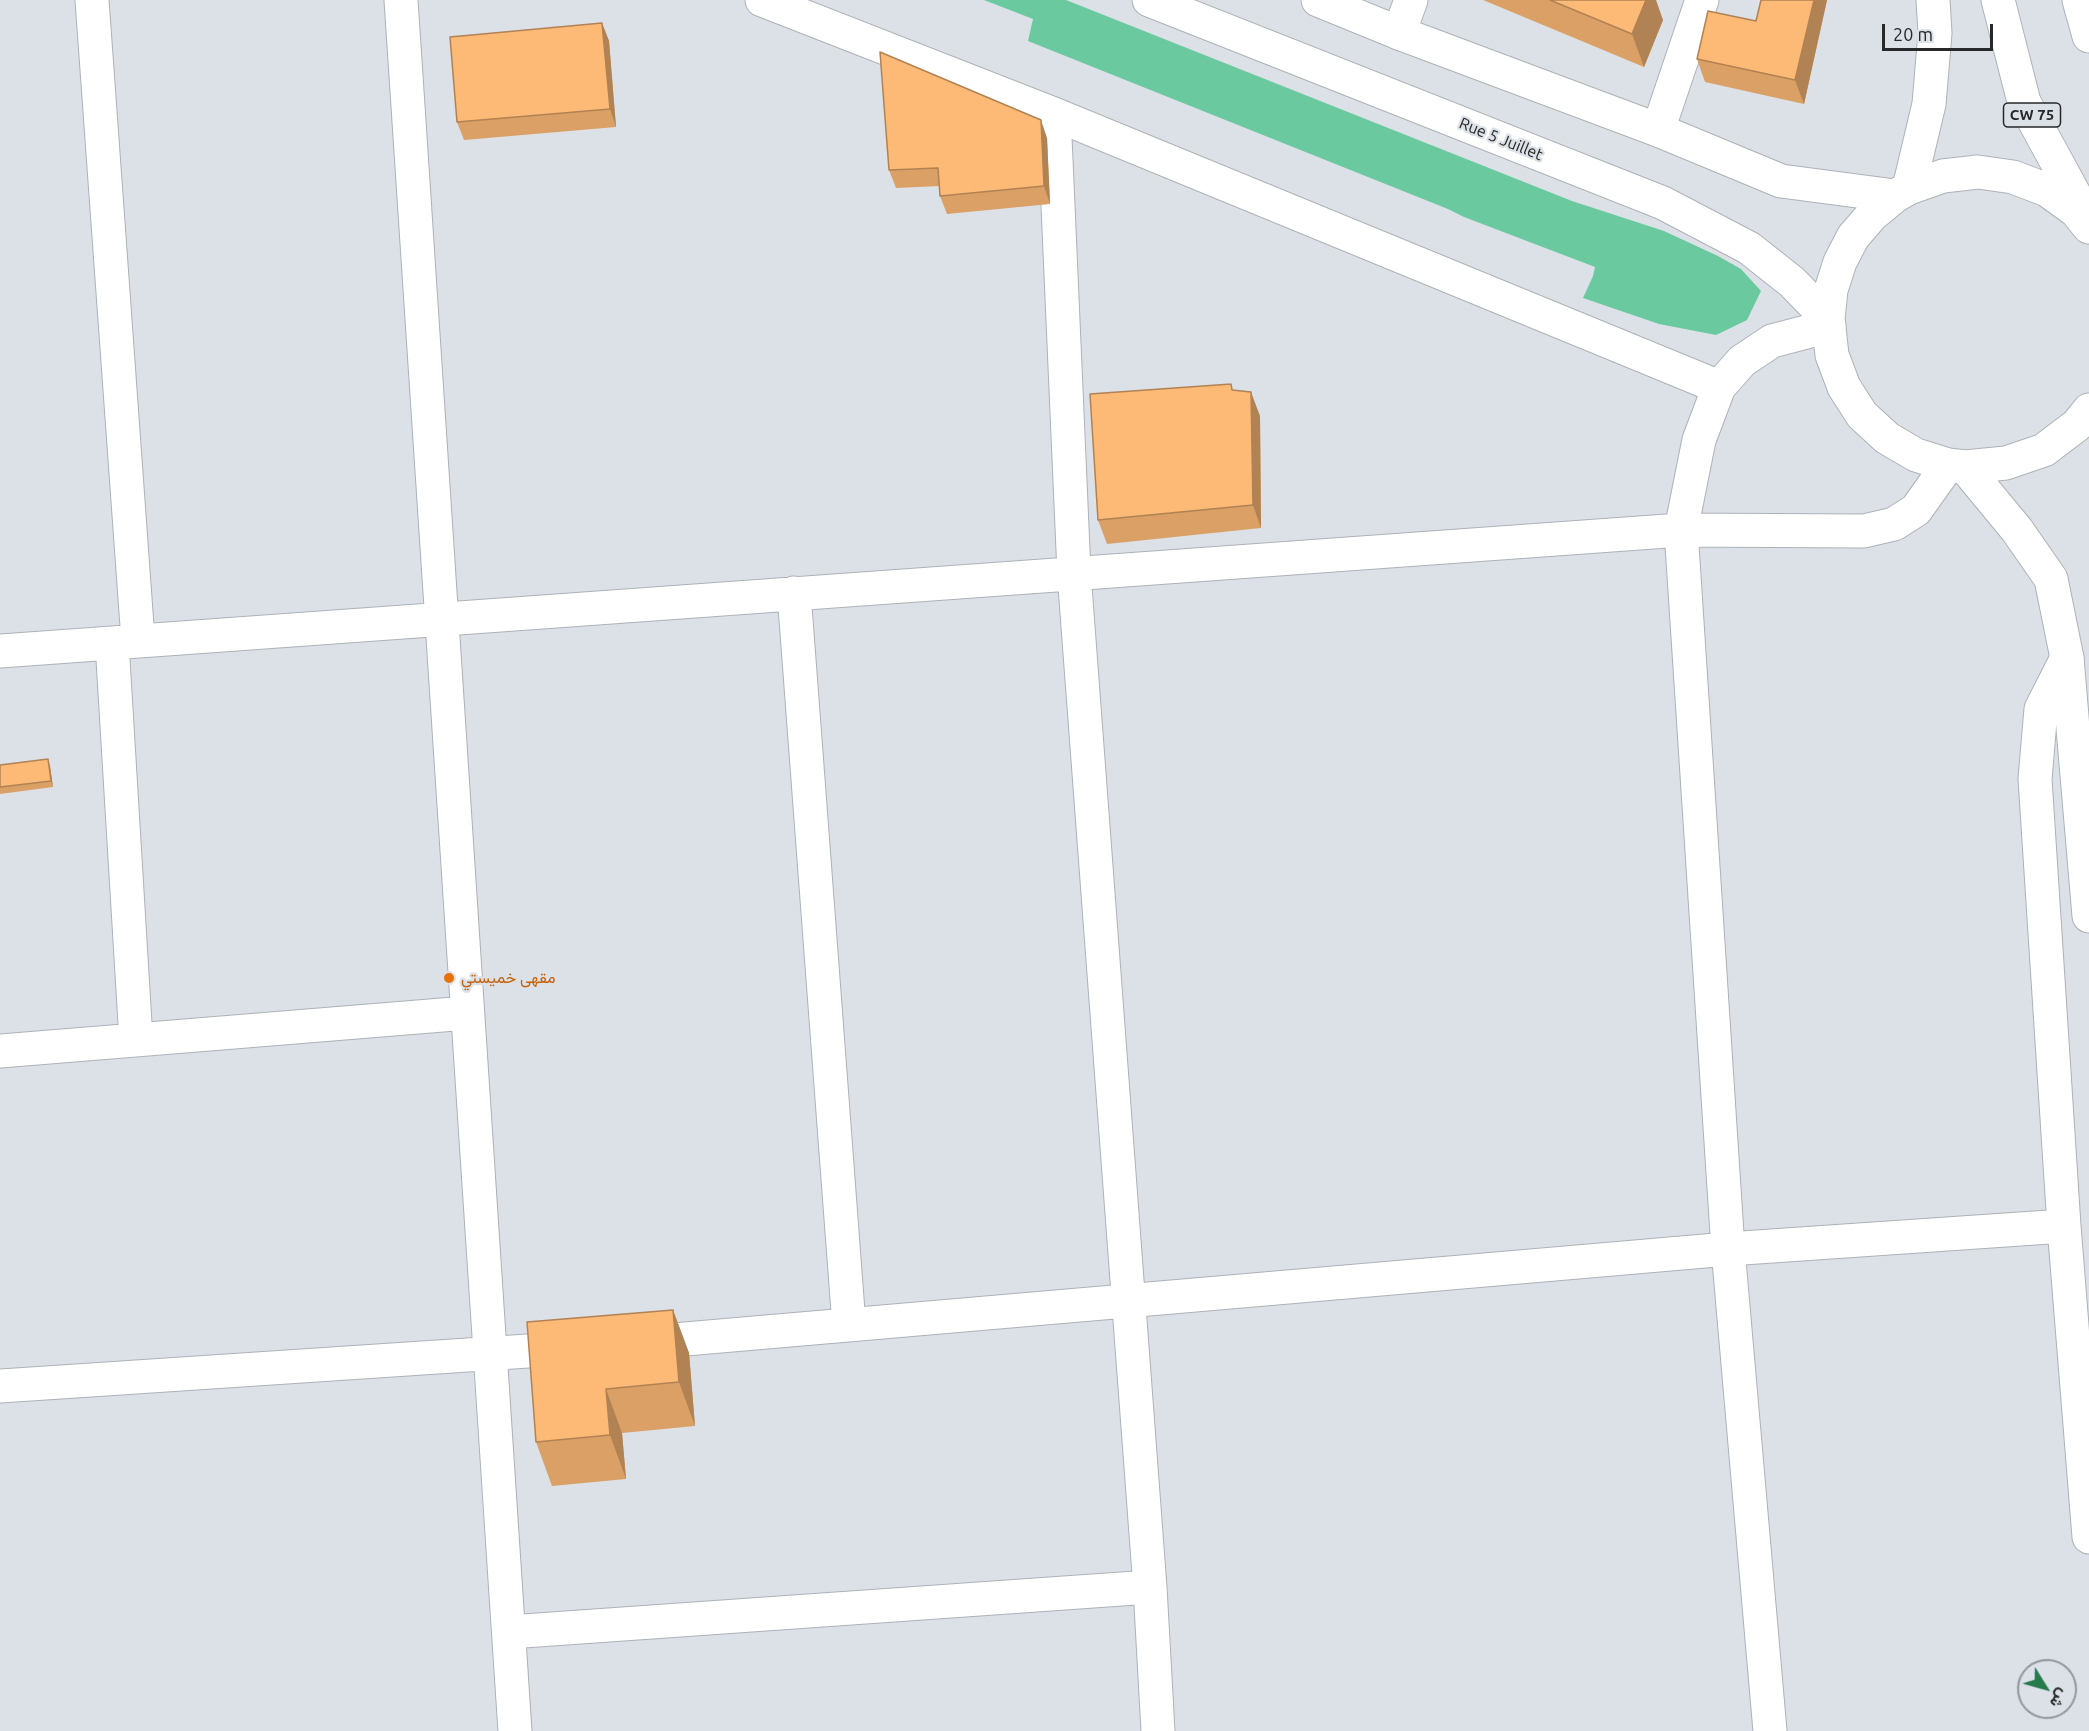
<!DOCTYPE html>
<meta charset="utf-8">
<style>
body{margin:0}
#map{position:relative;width:2089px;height:1731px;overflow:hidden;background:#dce1e7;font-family:Ubuntu,Vazirmatn,sans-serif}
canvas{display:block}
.north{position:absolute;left:2017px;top:1659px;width:60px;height:60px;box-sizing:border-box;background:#dce1e7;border:2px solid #93979b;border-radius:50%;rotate:127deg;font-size:16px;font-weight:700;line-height:24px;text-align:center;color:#26282a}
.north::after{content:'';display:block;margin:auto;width:21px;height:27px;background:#267a4c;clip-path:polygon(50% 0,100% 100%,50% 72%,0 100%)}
.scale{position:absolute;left:1882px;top:24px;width:111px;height:27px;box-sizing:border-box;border:3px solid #26282a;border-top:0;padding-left:8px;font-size:18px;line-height:21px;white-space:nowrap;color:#26282a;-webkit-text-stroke:4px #dce1e7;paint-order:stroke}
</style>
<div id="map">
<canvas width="2089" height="1731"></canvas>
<div class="north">ش</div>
<div class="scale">20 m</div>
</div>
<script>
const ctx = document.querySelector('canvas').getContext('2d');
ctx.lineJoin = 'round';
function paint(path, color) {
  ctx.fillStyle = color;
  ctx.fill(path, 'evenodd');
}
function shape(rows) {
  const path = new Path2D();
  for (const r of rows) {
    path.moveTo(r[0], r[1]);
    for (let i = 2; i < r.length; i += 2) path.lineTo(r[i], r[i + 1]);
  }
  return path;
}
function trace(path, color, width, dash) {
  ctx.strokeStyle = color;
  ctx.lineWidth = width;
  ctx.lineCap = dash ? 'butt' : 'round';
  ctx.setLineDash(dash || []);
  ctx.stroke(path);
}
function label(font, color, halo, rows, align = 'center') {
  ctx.font = font + ' Ubuntu,Vazirmatn,sans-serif';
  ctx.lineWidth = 4.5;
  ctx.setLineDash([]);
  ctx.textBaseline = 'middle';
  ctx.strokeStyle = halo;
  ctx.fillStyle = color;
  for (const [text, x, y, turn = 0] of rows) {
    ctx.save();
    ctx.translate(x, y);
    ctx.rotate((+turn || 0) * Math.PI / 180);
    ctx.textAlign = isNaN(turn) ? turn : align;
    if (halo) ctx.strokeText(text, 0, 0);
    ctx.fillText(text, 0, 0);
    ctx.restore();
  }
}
const green = shape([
 [984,0,1066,0,1572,201,1664,231,1718,256,1741,269,1761,291,1747,320,1716,335,1659,324,1583,298,1593,276,1595,267,1464,217,1448,209,1028,41,1033,19]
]);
const minor = shape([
 [92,0,138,640],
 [401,0,515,1731],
 [762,0,1054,114,1719,387],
 [2079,0,2089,36],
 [1399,33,1411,0],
 [1054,114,1074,573,1150,1587,1158,1731],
 [1658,130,1702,0],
 [794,593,849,1325],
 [112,643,136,1040],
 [0,651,1681,530,1864,531,1894,524,1916,510,1948,465],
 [2067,658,2041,709,2035,779,2064,1226,2089,1537],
 [0,1051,467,1013],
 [639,1343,1728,1249,2064,1226],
 [0,1386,573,1348],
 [509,1632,1150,1587],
 [1770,1731,1728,1249,1681,530,1699,440,1719,387,1742,361,1772,341,1829,326]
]);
const major = shape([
 [1149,0,1663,203,1749,248,1792,282,1828,319],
 [1318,0,1399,33,1658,130,1781,181,1895,196],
 [1998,0,2024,102,2085,214],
 [1909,188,1929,104,1935,33,1933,0],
 [2089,227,2076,211,2047,190,2013,177,1978,172,1943,176,1909,188,1895,196,1872,215,1853,237,1840,262,1831,290,1828,319,1832,355,1844,387,1862,415,1887,438,1916,455,1948,465,1965,467,2006,463,2044,450,2077,425,2089,410],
 [1965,467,2017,530,2051,579,2067,658,2089,916]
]);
const wall = shape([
 [1483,0,1646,0,1663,20,1644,67],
 [1827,0,1804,104,1705,82,1697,59,1756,21],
 [602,23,609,41,616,127,464,140,457,122],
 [1047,138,1050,204,947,214,940,196,940,186,896,188,889,170],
 [1231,384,1233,391,1260,416,1261,528,1107,544,1098,520],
 [0,765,50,766,53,787,0,794],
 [673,1310,689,1353,695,1426,622,1433,626,1479,552,1486,536,1442]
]);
const shadedWall = shape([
 [1646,0,1656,0,1663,20,1644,67,1632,34],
 [1814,0,1827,0,1804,104,1795,80],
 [602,23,609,41,616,127,610,109],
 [1041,120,1047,138,1050,204,1044,186],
 [1251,392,1260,416,1261,528,1253,505],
 [48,759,50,766,53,787,51,781],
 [673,1310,689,1353,695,1426,679,1382],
 [606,1389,622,1433,626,1479,610,1435]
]);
const building = shape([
 [1550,0,1646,0,1632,34,1550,0],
 [1761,0,1814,0,1795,80,1697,59,1708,11,1756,21,1761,0],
 [602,23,610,109,457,122,450,37,602,23],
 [880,52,1041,120,1044,186,940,196,938,168,889,170,880,52],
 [1231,384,1232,390,1251,392,1253,505,1098,520,1090,394,1231,384],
 [48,759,51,781,0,787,0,765,48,759],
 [673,1310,679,1382,606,1389,610,1435,536,1442,527,1322,673,1310]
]);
const markers = [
 [449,978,6,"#e8710a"]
];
const shields = [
 [2032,115,57]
];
const shieldNames = [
 ["CW 75",2032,115]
];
const streetNames = [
 ["Rue 5 Juillet",1501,139,22]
];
const foodNames = [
 ["مقهى خميستي",461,978]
];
paint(green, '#6bc99f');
trace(minor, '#adb2b8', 35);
trace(major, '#adb2b8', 35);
trace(minor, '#fff', 33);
trace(major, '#fff', 33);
paint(wall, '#daa066');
paint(shadedWall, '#b18253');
paint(building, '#fdba77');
trace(building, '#b18253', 1.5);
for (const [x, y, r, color] of markers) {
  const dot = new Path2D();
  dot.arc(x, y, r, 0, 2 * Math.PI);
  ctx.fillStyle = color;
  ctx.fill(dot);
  trace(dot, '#dce1e7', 2);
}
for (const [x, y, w] of shields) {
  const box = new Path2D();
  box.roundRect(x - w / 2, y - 12, w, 24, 4.5);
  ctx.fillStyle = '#dce1e7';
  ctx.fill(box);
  trace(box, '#26282a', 1.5);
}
label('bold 15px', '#26282a', null, shieldNames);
label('16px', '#26282a', '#dce1e7', streetNames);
label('16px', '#c56008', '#dce1e7', foodNames, 'left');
</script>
